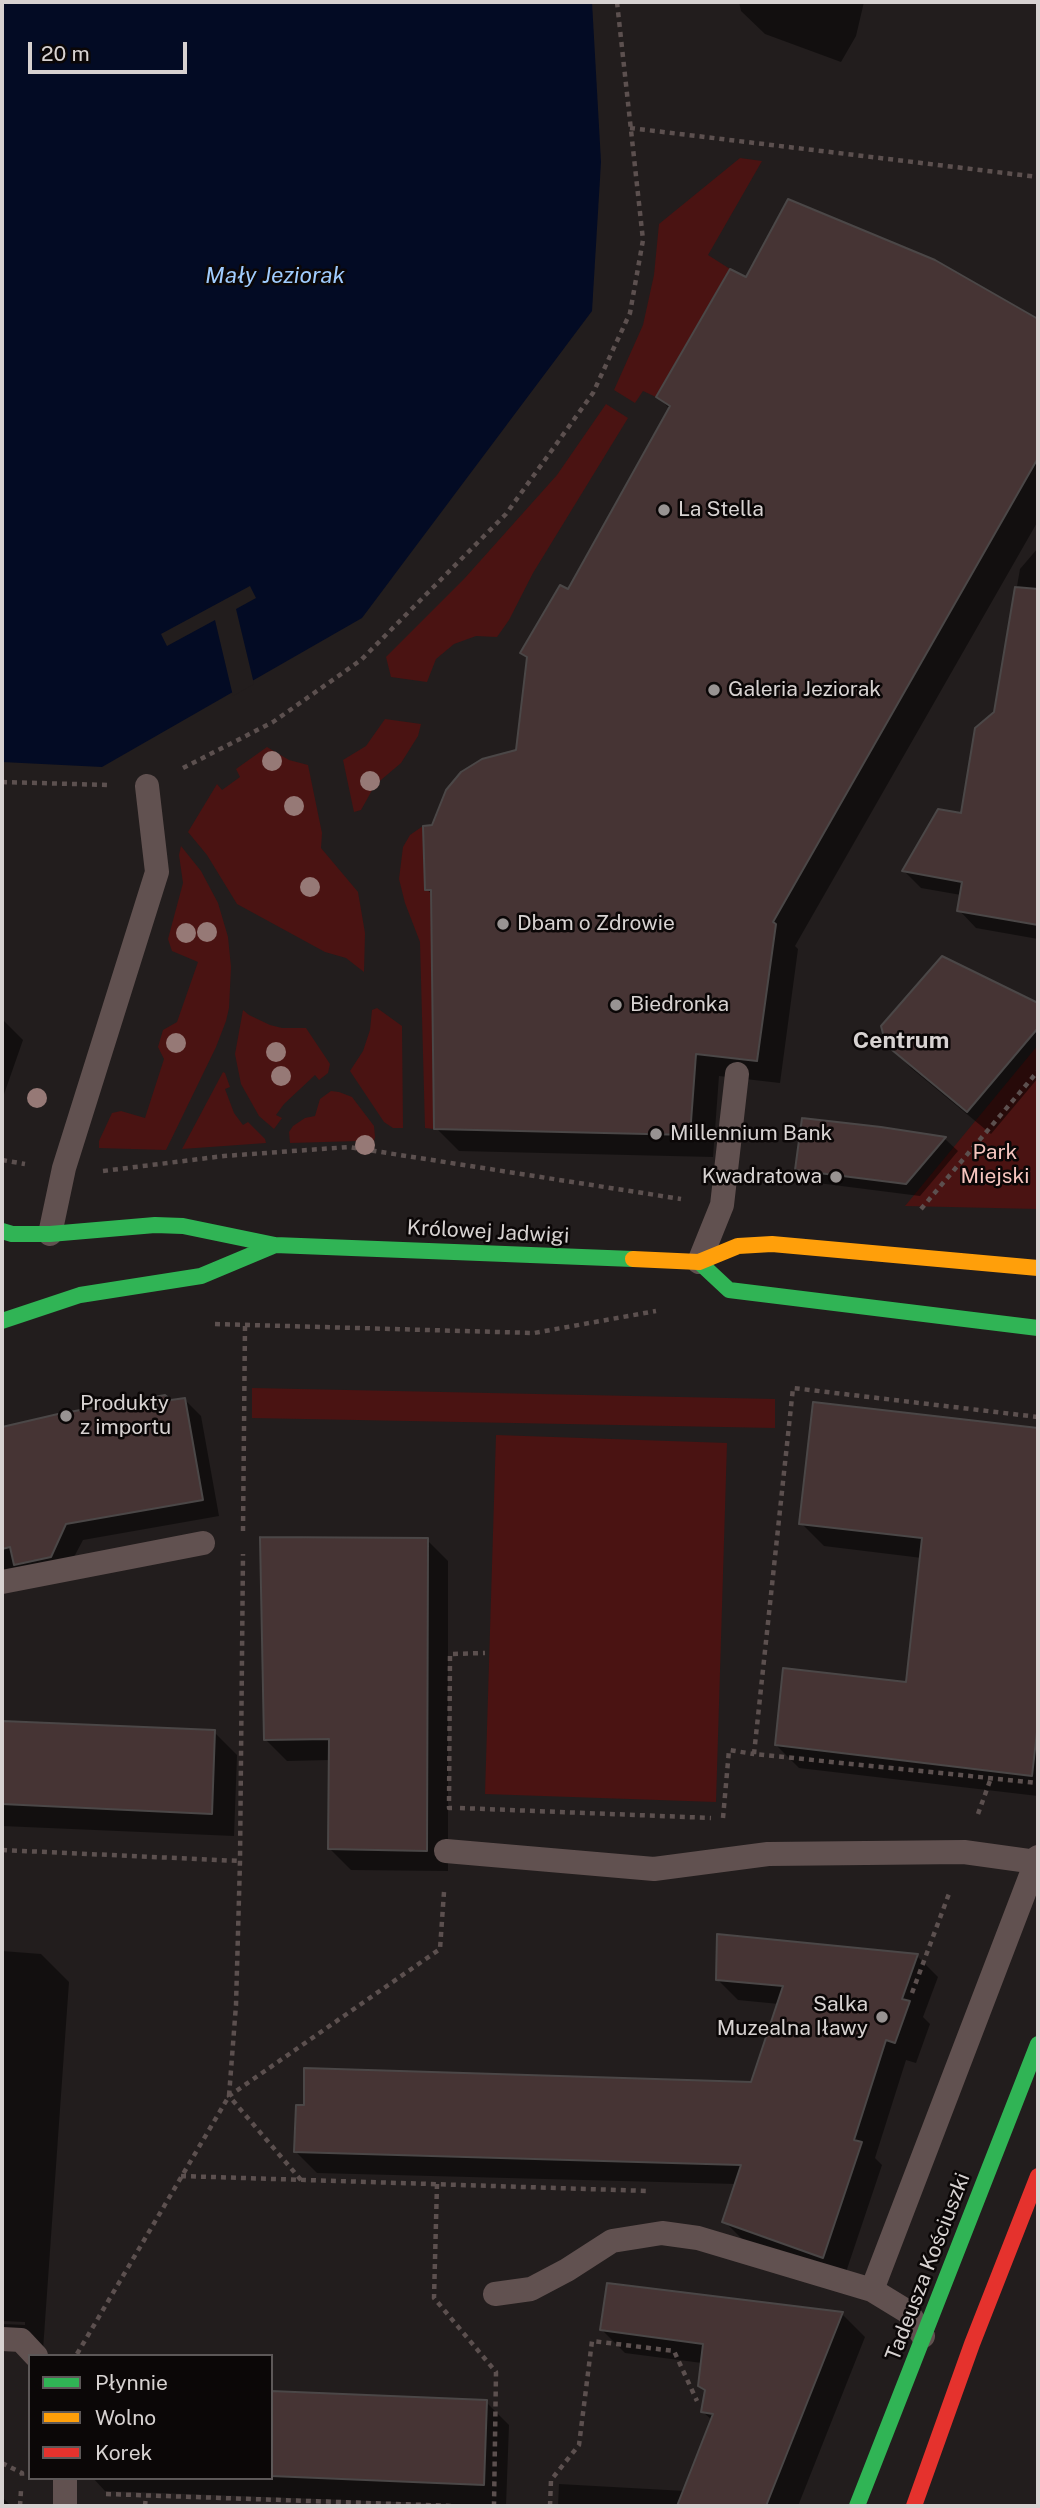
<!DOCTYPE html>
<meta charset="utf-8">
<style>
body{margin:0}
#map{position:relative;width:1040px;height:2508px;overflow:hidden;background:#221d1d;font-family:"Public Sans",sans-serif}
canvas{display:block}
.frame{position:absolute;inset:0;border:4px solid #d7d2d1;pointer-events:none}
.legend{position:absolute;left:28px;top:2354px;width:245px;height:126px;box-sizing:border-box;background:#0b0707;border:2px solid #5d5858;margin:0;padding:9px 12px;list-style:none;font-size:21px;color:#d7d2d1}
.legend li{display:flex;align-items:center;gap:14px;height:35px}
.legend b{width:35px;border:2px solid #5d5858}
.scale{position:absolute;left:28px;top:42px;width:159px;height:32px;box-sizing:border-box;border:4px solid #d7d2d1;border-top:0;padding-left:9px;font-size:21px;line-height:24px;white-space:nowrap;color:#d7d2d1;-webkit-text-stroke:5px #0b0707;paint-order:stroke}
</style>
<div id="map">
<canvas width="1040" height="2508"></canvas>
<div class="frame"></div>
<ul class="legend">
<li><b style="height:9px;background:#30b455"></b>Płynnie</li>
<li><b style="height:9px;background:#ff9f0a"></b>Wolno</li>
<li><b style="height:9px;background:#e5322d"></b>Korek</li>
</ul>
<div class="scale">20 m</div>
</div>
<script>
const ctx = document.querySelector('canvas').getContext('2d');
ctx.lineJoin = 'round';
function paint(path, color) {
  ctx.fillStyle = color;
  ctx.fill(path, 'evenodd');
}
function shape(rows) {
  const path = new Path2D();
  for (const r of rows) {
    path.moveTo(r[0], r[1]);
    for (let i = 2; i < r.length; i += 2) path.lineTo(r[i], r[i + 1]);
  }
  return path;
}
function trace(path, color, width, dash) {
  ctx.strokeStyle = color;
  ctx.lineWidth = width;
  ctx.lineCap = dash ? 'butt' : 'round';
  ctx.setLineDash(dash || []);
  ctx.stroke(path);
}
function label(font, color, halo, rows, align = 'center') {
  ctx.font = font + ' "Public Sans",sans-serif';
  ctx.lineWidth = 5;
  ctx.setLineDash([]);
  ctx.textBaseline = 'middle';
  ctx.strokeStyle = halo;
  ctx.fillStyle = color;
  for (const [text, x, y, turn = 0] of rows) {
    ctx.save();
    ctx.translate(x, y);
    ctx.rotate((+turn || 0) * Math.PI / 180);
    ctx.textAlign = isNaN(turn) ? turn : align;
    if (halo) ctx.strokeText(text, 0, 0);
    ctx.fillText(text, 0, 0);
    ctx.restore();
  }
}
const green = shape([
 [740,158,762,161,708,255,730,269,656,397,643,391,635,403,614,390,643,325,654,275,659,224],
 [606,404,628,418,533,573,509,620,497,637,476,636,454,644,436,659,427,682,391,677,386,657,464,579,557,475],
 [385,719,421,724,418,736,401,763,375,785,361,810,354,812,343,760,366,746],
 [267,747,289,760,308,765,322,833,321,848,358,892,365,933,364,972,346,958,325,952,237,904,207,855,188,832,217,784,222,790,240,777,236,769],
 [423,826,425,889,440,890,431,906,434,1129,425,1128,420,942,405,903,399,879,403,847,410,835],
 [181,846,201,871,218,903,228,937,231,967,229,1008,226,1021,216,1047,166,1150,99,1148,99,1141,112,1113,121,1111,145,1118,164,1059,158,1047,163,1030,177,1022,198,962,172,951,168,939,183,883,179,855],
 [377,1008,402,1026,403,1128,393,1128,384,1122,350,1071,363,1051,370,1030,372,1010],
 [243,1010,249,1015,270,1025,282,1028,306,1028,330,1064,328,1073,319,1080,315,1075,284,1104,276,1115,282,1118,274,1129,259,1116,241,1084,235,1054],
 [1038,1045,1038,1209,905,1206],
 [223,1072,225,1073,230,1087,225,1089,234,1113,243,1125,248,1122,265,1139,266,1143,182,1149],
 [331,1091,339,1092,352,1097,374,1126,375,1137,374,1141,370,1142,370,1147,360,1147,359,1141,290,1143,289,1132,293,1126,305,1118,315,1116,320,1099],
 [252,1388,775,1399,775,1428,252,1418],
 [496,1435,727,1443,716,1802,485,1794]
]);
const water = shape([
 [2,2,592,2,601,162,592,311,362,618,102,767,2,762]
]);
const pier = shape([
 [250,586,256,598,236,609,254,684,233,696,215,620,167,646,161,634]
]);
const shadow = shape([
 [739,2,864,2,856,36,841,62,765,34,741,11],
 [934,261,1038,321,1038,521,795,946,798,949,780,1083,719,1076,713,1157,459,1151,436,1128,433,895,426,889,433,827,518,751,528,659,522,653,568,592,670,409,658,397],
 [1038,548,1038,939,976,928,959,910,961,895,921,888,904,871,962,815,995,713,1020,569],
 [942,958,1038,1005,1038,1078,991,1134,911,1068,888,1044],
 [2,1019,23,1040,2,1100],
 [803,1120,945,1139,958,1151,920,1196,810,1182,797,1169],
 [185,1400,201,1416,219,1516,83,1540,65,1574,2,1587,2,1439,35,1434],
 [815,1404,1038,1430,1038,1796,799,1768,776,1745,907,1684,922,1558,824,1546,801,1523],
 [427,1540,448,1561,448,1871,351,1870,330,1849,331,1760,287,1761,266,1740],
 [2,1722,214,1732,237,1755,234,1836,2,1826],
 [2,1951,41,1954,69,1982,43,2350,2,2348,2,2324,25,2325,25,2322,2,2321],
 [917,1956,938,1977,923,2017,930,2024,916,2063,906,2060,875,2158,882,2165,844,2278,745,2242,724,2221,736,2184,317,2173,296,2152,753,2084,779,2004,738,2000,717,1979],
 [842,2314,865,2337,798,2506,558,2506,559,2484,685,2491,712,2420,703,2412,706,2392,700,2385,702,2363,625,2353,602,2330],
 [271,2393,486,2402,509,2425,506,2506,105,2491,93,2478,271,2478],
 [2,2497,11,2506,2,2506]
]);
const building = shape([
 [788,199,935,260,1038,319,1038,458,773,922,776,924,757,1061,696,1054,690,1135,434,1129,431,890,425,890,423,826,432,825,446,790,461,772,482,759,516,750,527,657,520,653,560,585,568,589,670,406,656,397,730,269,746,277,788,199],
 [1015,587,1038,589,1038,925,957,911,962,882,902,871,938,809,961,813,975,728,994,712,1015,587],
 [942,956,1038,1003,1038,1028,967,1112,886,1045,881,1026,942,956],
 [802,1118,881,1127,946,1137,906,1184,795,1170,802,1118],
 [165,1395,171,1400,185,1398,203,1500,66,1524,51,1557,14,1565,10,1547,2,1549,2,1427,58,1414,165,1395],
 [813,1402,1038,1428,1038,1723,1032,1776,775,1745,783,1668,906,1682,922,1538,799,1524,813,1402],
 [260,1537,428,1538,427,1851,328,1849,329,1739,264,1740,260,1537],
 [2,1721,215,1730,212,1814,2,1804,2,1721],
 [717,1934,918,1954,902,1999,910,2001,895,2043,886,2040,854,2140,862,2142,823,2258,722,2222,741,2165,294,2152,296,2105,304,2105,304,2068,751,2082,783,1986,716,1980,717,1934],
 [607,2283,843,2312,766,2506,677,2506,713,2414,701,2412,705,2390,698,2386,703,2344,600,2330,607,2283],
 [271,2391,487,2400,484,2485,271,2476,271,2391]
]);
const path = shape([
 [630,128,1038,177],
 [183,768,273,722,361,660,506,514,593,393,630,313,643,240,617,2],
 [2,782,109,785],
 [2,1160,25,1164],
 [103,1171,224,1156,349,1147,681,1199],
 [921,1209,1038,1071],
 [215,1324,534,1333,656,1311],
 [1038,1417,793,1388,754,1754,1038,1783],
 [243,1531,245,1326],
 [452,1808,449,1808,450,1654,485,1653],
 [460,1808,711,1818],
 [978,1814,991,1778],
 [723,1818,729,1750,754,1754],
 [2,1850,240,1861],
 [912,1993,950,1891],
 [181,2176,649,2191],
 [301,2180,229,2096,440,1949,444,1892],
 [437,2184,434,2298,496,2372,494,2506],
 [77,2354,229,2096,236,2005,240,1861,243,1554],
 [2,2463,22,2473,22,2477],
 [106,2494,454,2506],
 [20,2506,21,2490],
 [145,2506,146,2496],
 [550,2506,551,2480,579,2445,592,2341,674,2351,697,2401]
]);
const lane = shape([
 [50,1234,64,1168,157,872,147,786],
 [699,1262,722,1205,737,1074],
 [2,1582,203,1543],
 [446,1851,654,1869,768,1854,964,1852,1036,1862,1038,1857],
 [872,2290,1036,1862],
 [495,2294,531,2289,567,2270,612,2241,662,2233,698,2238,872,2290,908,2312,923,2336],
 [2,2339,21,2340,36,2356],
 [65,2506,65,2478]
]);
const fast = shape([
 [2,1231,12,1234,50,1234,155,1225,183,1226,275,1245,633,1259],
 [699,1262,729,1290,1038,1328],
 [2,1321,80,1295,201,1276,275,1245],
 [857,2506,1038,2044]
]);
const slow = shape([
 [633,1259,699,1262,738,1246,772,1244,1038,1268]
]);
const jam = shape([
 [914,2506,972,2344,1038,2176]
]);
const trees = [
 [272,761],
 [370,781],
 [294,806],
 [310,887],
 [207,932],
 [186,933],
 [176,1043],
 [276,1052],
 [281,1076],
 [37,1098],
 [365,1145]
];
const markers = [
 [664,510,7,"#989392"],
 [714,690,7,"#989392"],
 [503,924,7,"#989392"],
 [616,1005,7,"#989392"],
 [656,1134,7,"#989392"],
 [836,1177,7,"#989392"],
 [66,1416,7,"#989392"],
 [882,2017,7,"#989392"]
];
const poiNames = [
 ["La Stella",678,510],
 ["Galeria Jeziorak",728,690],
 ["Dbam o Zdrowie",517,924],
 ["Biedronka",630,1005],
 ["Millennium Bank",670,1134],
 ["Kwadratowa",822,1177,"right"],
 ["Produkty",80,1404],
 ["z importu",80,1428],
 ["Salka",868,2005,"right"],
 ["Muzealna Iławy",868,2029,"right"]
];
const parkNames = [
 ["Park",995,1153],
 ["Miejski",995,1177]
];
const streetNames = [
 ["Królowej Jadwigi",488,1232,3],
 ["Tadeusza Kościuszki",928,2267,-69]
];
const waterNames = [
 ["Mały Jeziorak",275,276]
];
const neighbourhoodNames = [
 ["Centrum",901,1041]
];
paint(green, '#4a1312');
paint(water, '#030b24');
paint(pier, '#221d1d');
paint(shadow, '#0007');
paint(building, '#463434');
trace(building, '#4b4747', 2);
trace(path, '#5c504f', 4.5, [5, 5]);
trace(lane, '#615150', 24);
trace(fast, '#30b455', 16);
trace(slow, '#ff9f0a', 16);
trace(jam, '#e5322d', 16);
ctx.fillStyle = '#967976';
for (const [x, y] of trees) {
  ctx.beginPath();
  ctx.arc(x, y, 10, 0, 2 * Math.PI);
  ctx.fill();
}
for (const [x, y, r, color] of markers) {
  const dot = new Path2D();
  dot.arc(x, y, r, 0, 2 * Math.PI);
  ctx.fillStyle = color;
  ctx.fill(dot);
  trace(dot, '#0b0707', 2.5);
}
label('21px', '#d7d2d1', '#0b0707', poiNames, 'left');
label('21px', '#f5c4be', '#0b0707', parkNames);
label('21px', '#d7d2d1', '#0b0707', streetNames);
label('italic 23px', '#a0ccfe', '#0b0707', waterNames);
label('bold 23px', '#d7d2d1', '#0b0707', neighbourhoodNames);
</script>
